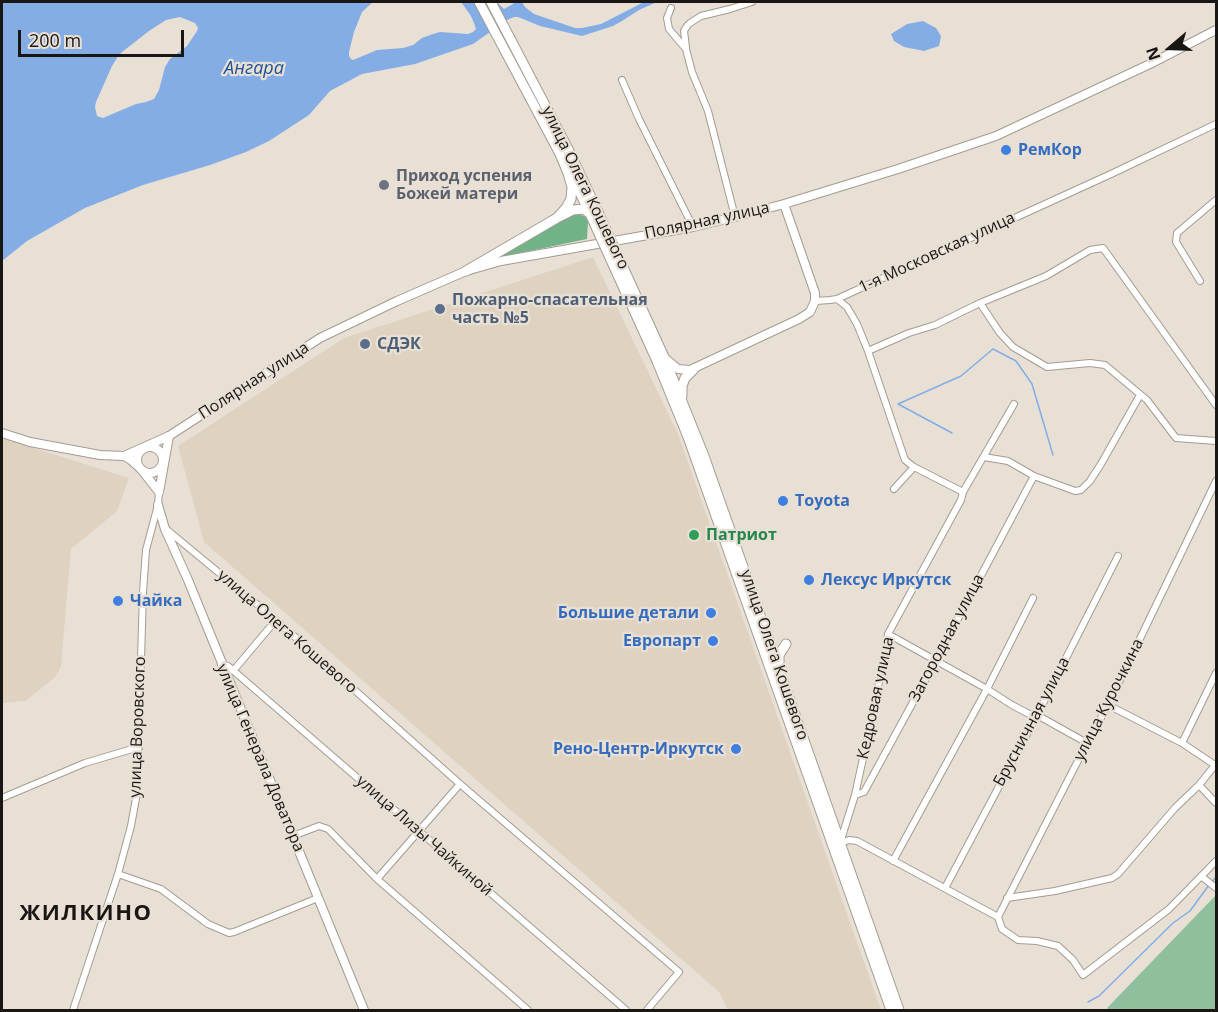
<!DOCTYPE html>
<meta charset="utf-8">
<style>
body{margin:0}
#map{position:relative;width:1218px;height:1012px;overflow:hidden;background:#e9e0d5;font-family:"Open Sans",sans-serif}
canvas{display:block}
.frame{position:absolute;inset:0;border:3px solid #1a1613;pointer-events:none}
.north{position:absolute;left:1140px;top:18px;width:60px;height:60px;-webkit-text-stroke:4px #e9e0d5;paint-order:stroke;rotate:251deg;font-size:16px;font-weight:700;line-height:24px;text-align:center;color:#1a1613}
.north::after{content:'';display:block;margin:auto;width:21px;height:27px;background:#1a1613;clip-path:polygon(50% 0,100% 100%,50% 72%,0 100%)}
.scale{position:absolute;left:18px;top:30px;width:166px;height:27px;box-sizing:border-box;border:3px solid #1a1613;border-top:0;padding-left:8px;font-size:18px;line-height:21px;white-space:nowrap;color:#1a1613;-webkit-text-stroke:4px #e9e0d5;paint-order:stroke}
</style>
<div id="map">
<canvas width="1218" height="1012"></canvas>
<div class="frame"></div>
<div class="north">N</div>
<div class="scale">200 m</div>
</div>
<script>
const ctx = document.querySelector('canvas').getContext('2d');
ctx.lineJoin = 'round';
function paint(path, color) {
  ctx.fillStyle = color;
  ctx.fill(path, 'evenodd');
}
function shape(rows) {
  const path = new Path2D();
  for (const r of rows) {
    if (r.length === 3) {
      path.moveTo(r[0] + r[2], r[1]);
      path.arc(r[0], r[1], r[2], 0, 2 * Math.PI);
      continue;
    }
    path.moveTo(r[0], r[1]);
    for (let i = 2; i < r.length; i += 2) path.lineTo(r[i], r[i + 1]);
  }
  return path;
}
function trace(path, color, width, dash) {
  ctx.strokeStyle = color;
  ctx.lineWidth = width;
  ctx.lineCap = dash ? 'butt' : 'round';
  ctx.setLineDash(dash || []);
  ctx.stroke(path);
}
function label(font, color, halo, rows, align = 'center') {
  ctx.font = font + ' "Open Sans",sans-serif';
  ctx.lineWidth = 4.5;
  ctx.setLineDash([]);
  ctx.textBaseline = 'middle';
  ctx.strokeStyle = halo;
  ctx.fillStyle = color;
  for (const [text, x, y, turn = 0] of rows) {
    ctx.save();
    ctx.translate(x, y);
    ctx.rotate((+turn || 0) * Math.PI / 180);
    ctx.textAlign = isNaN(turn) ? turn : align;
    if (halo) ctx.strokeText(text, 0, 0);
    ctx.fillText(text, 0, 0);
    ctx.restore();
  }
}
const built = shape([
 [593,257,678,434,881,1010,728,1010,719,992,204,542,178,446,344,338],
 [2,438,129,478,117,511,71,549,61,667,55,677,26,701,2,703]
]);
const green = shape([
 [1216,895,1216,1010,1107,1010,1108,1007]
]);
const forest = shape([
 [577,214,584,216,588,221,587,239,501,257,502,255,569,215]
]);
const water = shape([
 [2,2,373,2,362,12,354,32,349,52,349,56,351,59,353,60,377,50,403,48,413,45,422,38,433,34,440,32,468,34,473,32,476,29,474,23,471,16,461,2,497,2,504,9,513,4,514,2,522,2,525,7,534,14,575,28,582,28,601,24,642,3,657,2,639,10,622,21,613,26,582,36,540,26,518,17,514,17,507,20,473,44,415,64,362,74,330,91,309,115,269,141,246,152,210,165,143,185,85,208,27,241,2,261],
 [180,17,195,23,198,28,197,31,187,46,170,59,165,67,159,90,154,99,146,102,136,104,103,118,97,116,95,107,96,102,112,66,117,58,122,52,149,31,166,20],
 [923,21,936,28,941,36,939,46,924,51,904,47,894,41,891,34,907,24]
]);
const stream = shape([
 [952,433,898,404,961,376,993,349,1016,361,1032,384,1053,455],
 [1212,882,1216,877],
 [1088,1002,1099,996,1173,923,1190,911,1209,885]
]);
const minor = shape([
 [671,8,667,18,669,29,686,49,692,72,708,111,735,217],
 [686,47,684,31,687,26,690,23,701,16,730,9,752,2],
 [622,80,639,119,693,227],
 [1200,281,1176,242,1177,233,1216,200],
 [837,299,847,307,857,324,868,351,905,460,914,467,963,492],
 [815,301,830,300,837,299,1111,174,1216,124],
 [980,303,1000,333,1013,347,1047,367,1090,363,1105,365,1147,400,1176,438,1216,441],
 [868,351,909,333,935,325,980,303,1046,276,1090,250,1103,248,1216,405],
 [984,457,1008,461,1034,476,1075,491,1081,490,1090,481,1101,464,1140,395],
 [894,489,914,467],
 [166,529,276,620,460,784,679,972,647,1010],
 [888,634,987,689,1012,705,1031,715,1037,715,1087,743],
 [221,664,228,666,626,1010],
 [233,671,276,620],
 [1108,705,1182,743,1215,765],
 [1182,743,1216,673],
 [1199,785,1216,803],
 [855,795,864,792,936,660,1034,476],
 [2,798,85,763,139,747],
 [293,836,319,826,328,829,377,879,528,1010],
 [893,861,987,689,1033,598],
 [118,874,161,889,208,924,229,933,234,932,318,898],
 [1201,876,1216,888],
 [377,879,460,784],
 [945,888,1037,715,1118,556],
 [1007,898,1055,891,1112,878,1118,874,1175,808,1199,785,1216,764],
 [998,917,857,841,849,840,840,843,855,795,874,708,888,634,961,500,963,492,1014,404],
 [998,917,1087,743,1108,705,1216,481],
 [998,917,1002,929,1018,940,1037,941,1058,946,1073,960,1083,975,1169,909,1216,861],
 [73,1010,118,874,131,826,137,793,143,592,146,550,158,505,159,492]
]);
const tertiary = shape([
 [150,460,13],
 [124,456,131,460,141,469,159,492],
 [159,492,169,436],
 [158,505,165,529,188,580,364,1010]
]);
const secondary = shape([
 [666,359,678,369,690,370,799,319,810,312,815,301,815,293,784,204],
 [2,433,30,442,100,455,124,456,169,436,320,338,397,301,466,271,501,261,693,227,735,217,784,204,898,169,996,136,1150,64,1216,30]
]);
const primary = shape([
 [479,2,560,154,568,173,572,187,571,199,566,208,557,218],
 [491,2,568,149,597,210],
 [574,181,589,211],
 [466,271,557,218,573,210,584,209,590,214],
 [664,357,704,456,899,1010],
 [657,361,688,437,891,1010],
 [682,396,682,386,685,378,694,369],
 [779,664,779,655,786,644]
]);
const primaryBridge = shape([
 [597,210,664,357],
 [590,214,657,361]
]);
const markers = [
 [1006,150,6,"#3f7fe0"],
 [384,185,6,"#6b7280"],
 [440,309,6,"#5c6f8a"],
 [365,344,6,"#5c6f8a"],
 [783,501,6,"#3f7fe0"],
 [694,535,6,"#2e9e5b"],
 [809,580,6,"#3f7fe0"],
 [118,601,6,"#3f7fe0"],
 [711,613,6,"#3f7fe0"],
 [713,641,6,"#3f7fe0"],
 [736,749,6,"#3f7fe0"]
];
const shopNames = [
 ["РемКор",1018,150],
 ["Toyota",795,501],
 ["Лексус Иркутск",821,580],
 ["Чайка",130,601],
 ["Большие детали",699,613,"right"],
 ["Европарт",701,641,"right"],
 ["Рено-Центр-Иркутск",724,749,"right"]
];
const worshipNames = [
 ["Приход успения",396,176],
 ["Божей матери",396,194]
];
const streetNames = [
 ["улица Олега Кошевого",585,188,64],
 ["Полярная улица",707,221,-12],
 ["1-я Московская улица",937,253,-25],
 ["Полярная улица",254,381,-33],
 ["улица Олега Кошевого",287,632,41],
 ["Загородная улица",947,638,-62],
 ["улица Олега Кошевого",774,655,71],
 ["Кедровая улица",876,698,-78],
 ["улица Курочкина",1109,700,-63],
 ["Брусничная улица",1032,722,-62],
 ["улица Воровского",138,727,-88],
 ["улица Генерала Доватора",260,758,67],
 ["улица Лизы Чайкиной",424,836,41]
];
const serviceNames = [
 ["Пожарно-спасательная",452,300],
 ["часть №5",452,318],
 ["СДЭК",377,344]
];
const leisureNames = [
 ["Патриот",706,535]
];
const waterNames = [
 ["Ангара",254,69]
];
const districtNames = [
 ["ЖИЛКИНО",86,914]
];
paint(built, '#e0d2c1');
paint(green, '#90bf9e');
paint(forest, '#71b387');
paint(water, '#84ade6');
trace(stream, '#84ade6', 1.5);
trace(minor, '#a39b91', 8);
trace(tertiary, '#a39b91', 10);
trace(secondary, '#a39b91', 10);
trace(primary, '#a39b91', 11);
trace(minor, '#fff', 6);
trace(tertiary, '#fff', 8);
trace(secondary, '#fff', 8);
trace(primary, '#fff', 9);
trace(primaryBridge, '#a39b91', 11, []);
trace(primaryBridge, '#fff', 9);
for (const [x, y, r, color] of markers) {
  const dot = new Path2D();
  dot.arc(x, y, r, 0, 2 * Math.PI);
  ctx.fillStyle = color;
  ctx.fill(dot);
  trace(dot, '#e9e0d5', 2);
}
label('bold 16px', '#366cbe', '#e9e0d5', shopNames, 'left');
label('bold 16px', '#5b616d', '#e9e0d5', worshipNames, 'left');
label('16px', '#1a1613', '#e9e0d5', streetNames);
label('bold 16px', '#4e5e75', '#e9e0d5', serviceNames, 'left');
label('bold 16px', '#27864d', '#e9e0d5', leisureNames, 'left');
label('italic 18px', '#1e5296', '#e9e0d5', waterNames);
ctx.letterSpacing = '1.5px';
label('bold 22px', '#1a1613', '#e9e0d5', districtNames);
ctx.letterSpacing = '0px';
</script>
